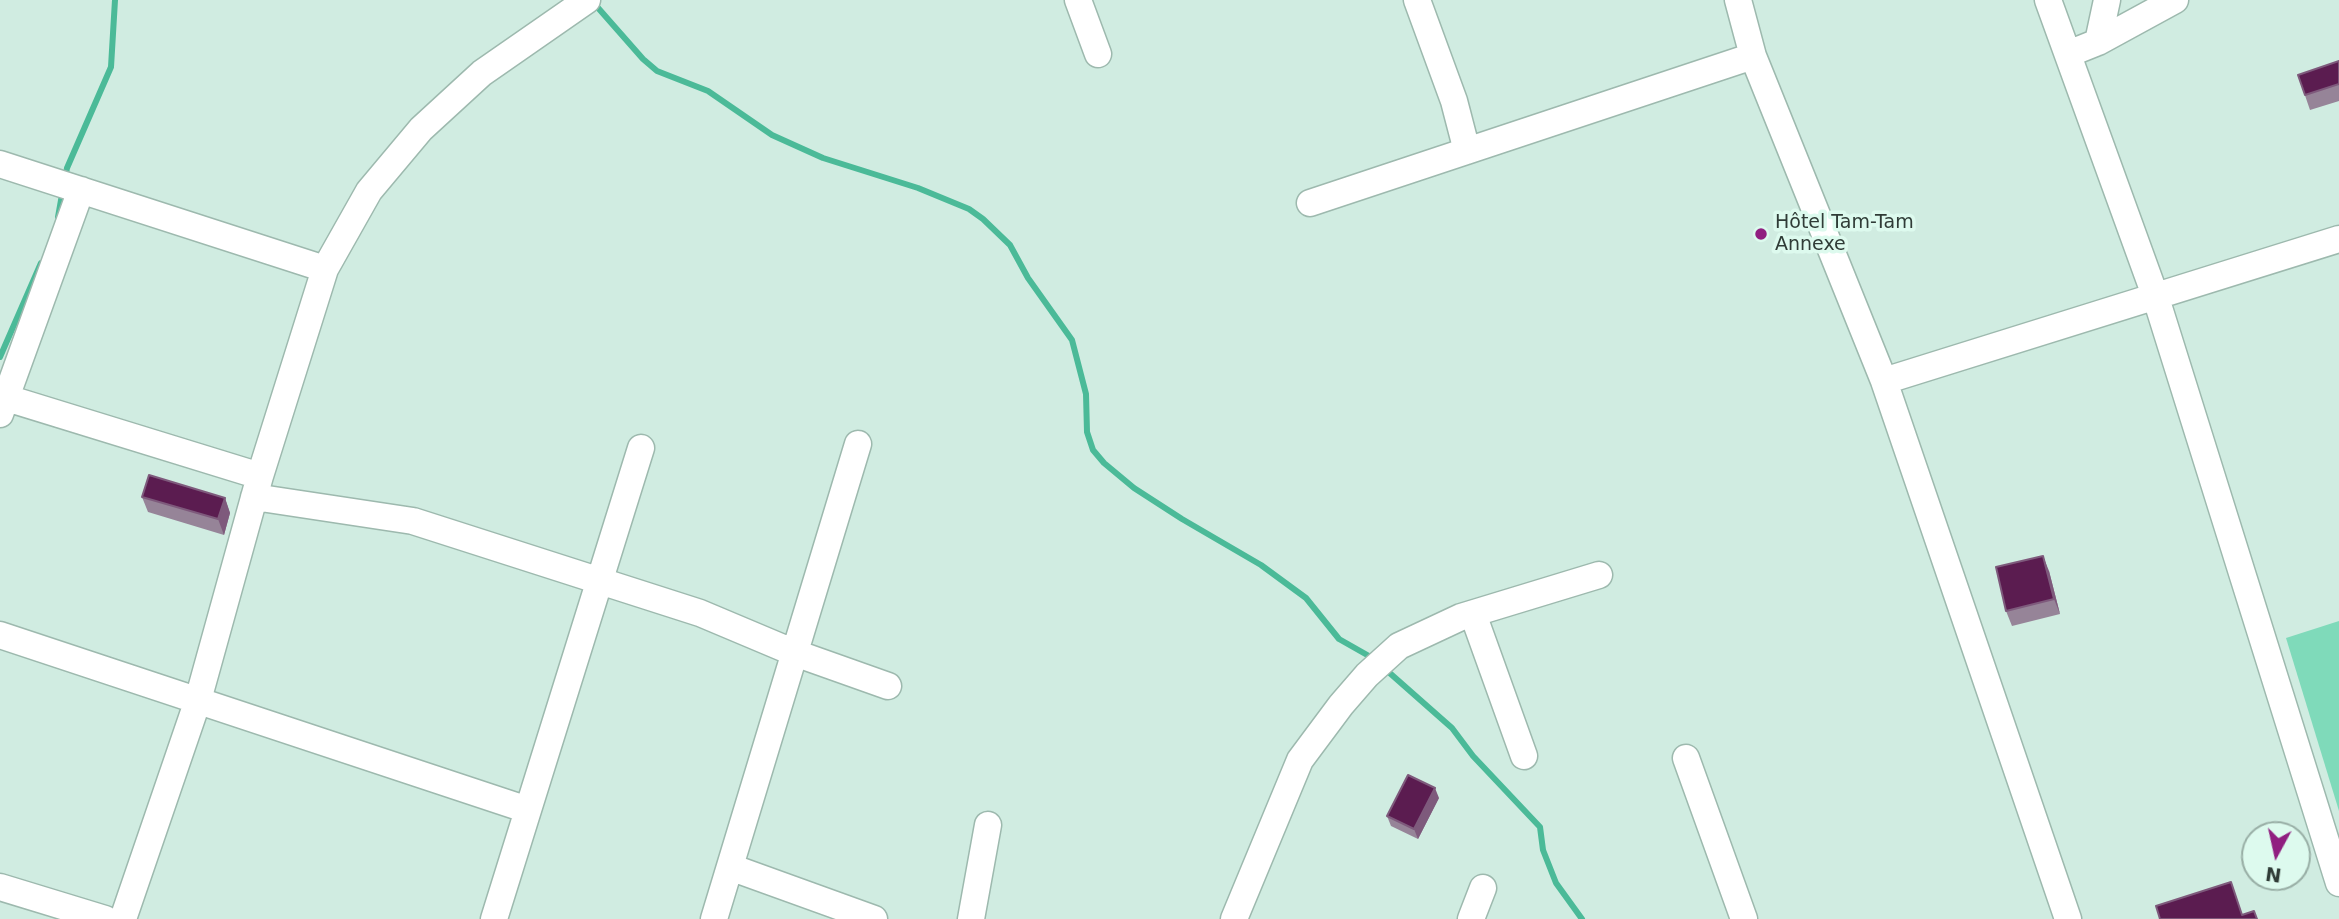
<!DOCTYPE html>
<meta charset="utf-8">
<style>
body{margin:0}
#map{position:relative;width:2339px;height:919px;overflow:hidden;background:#d0ece1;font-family:"DejaVu Sans",sans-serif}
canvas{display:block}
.north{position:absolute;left:2241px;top:821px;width:70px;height:70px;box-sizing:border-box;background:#ddfaee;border:2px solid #98aea5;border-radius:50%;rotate:188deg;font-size:19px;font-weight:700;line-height:28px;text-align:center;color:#303c37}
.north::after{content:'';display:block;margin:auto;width:24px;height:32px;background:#901f80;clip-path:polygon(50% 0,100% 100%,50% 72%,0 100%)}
</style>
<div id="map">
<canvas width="2339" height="919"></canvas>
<div class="north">N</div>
</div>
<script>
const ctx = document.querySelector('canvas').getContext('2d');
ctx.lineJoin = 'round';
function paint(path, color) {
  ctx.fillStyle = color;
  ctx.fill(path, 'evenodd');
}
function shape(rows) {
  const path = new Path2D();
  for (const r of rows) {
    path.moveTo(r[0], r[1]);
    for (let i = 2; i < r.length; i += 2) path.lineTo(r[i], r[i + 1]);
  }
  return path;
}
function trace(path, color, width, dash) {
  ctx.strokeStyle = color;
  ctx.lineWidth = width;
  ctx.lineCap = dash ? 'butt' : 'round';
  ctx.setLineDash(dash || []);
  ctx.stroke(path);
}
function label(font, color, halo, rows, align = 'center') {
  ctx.font = font + ' "DejaVu Sans",sans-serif';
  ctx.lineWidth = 7;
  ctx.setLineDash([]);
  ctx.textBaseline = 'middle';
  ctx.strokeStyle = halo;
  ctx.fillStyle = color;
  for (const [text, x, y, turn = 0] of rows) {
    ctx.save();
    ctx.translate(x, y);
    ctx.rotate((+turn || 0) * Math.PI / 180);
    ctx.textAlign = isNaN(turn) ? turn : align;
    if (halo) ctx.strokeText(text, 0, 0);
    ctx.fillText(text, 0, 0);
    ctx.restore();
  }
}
const green = shape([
 [2339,621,2339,811,2286,638]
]);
const stream = shape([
 [592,1,643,59,657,71,708,91,772,135,823,158,918,188,969,209,983,219,1010,245,1028,278,1072,340,1086,394,1087,432,1093,450,1104,463,1134,488,1182,519,1261,565,1306,598,1339,639,1376,660],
 [65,179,67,168,111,67,115,0],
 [58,217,63,189],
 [0,357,41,263],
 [1384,668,1452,728,1473,756,1540,827,1543,850,1556,883,1582,919]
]);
const minor = shape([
 [1078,0,1098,54],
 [1417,0,1454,101,1467,151],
 [1738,0,1753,56,1884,381,2068,919],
 [2048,0,2156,298,2339,883],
 [2098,42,2107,0],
 [2068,54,2098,42,2175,0],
 [0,164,325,269],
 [1310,203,1753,56],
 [1884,381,2339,239],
 [0,396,260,476],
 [0,414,81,190],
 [254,497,413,521,700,613,795,653,888,686],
 [1473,614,1524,756],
 [0,635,528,810],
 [1686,758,1744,919],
 [730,867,874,919],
 [0,887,105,919],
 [123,919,198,700,260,476,325,269,369,191,421,129,482,73,587,0],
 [494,919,641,448],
 [714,919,858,444],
 [971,919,988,825],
 [1234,919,1300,760,1341,705,1367,675,1399,646,1461,617,1599,575],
 [1471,919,1483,888]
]);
const wall = shape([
 [2339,61,2339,101,2310,110,2298,75],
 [142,497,225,498,230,513,224,535,148,512],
 [2049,571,2060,614,2012,626,2006,611],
 [1439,798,1418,839,1391,826,1387,816]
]);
const shadedWall = shape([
 [225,498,230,513,224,535,218,519],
 [2043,556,2049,571,2060,614,2054,599],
 [1435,788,1439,798,1418,839,1414,829]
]);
const building = shape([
 [2339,61,2339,84,2305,95,2298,75,2339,61],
 [149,475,225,498,218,519,142,497,149,475],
 [2043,556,2054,599,2006,611,1996,567,2043,556],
 [1408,775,1435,788,1414,829,1387,816,1408,775],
 [2231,882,2242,915,2254,911,2257,919,2160,919,2156,906,2231,882]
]);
const markers = [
 [1761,234,7,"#901f80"]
];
const poiNames = [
 ["Hôtel Tam-Tam",1775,223],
 ["Annexe",1775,245]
];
paint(green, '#7fdaba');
trace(stream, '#4bba98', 6);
trace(minor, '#9db9ae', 29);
trace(minor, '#fff', 26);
paint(wall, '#968498');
paint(shadedWall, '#7e5a7c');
paint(building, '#5b1c50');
trace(building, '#7e5a7c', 2);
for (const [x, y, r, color] of markers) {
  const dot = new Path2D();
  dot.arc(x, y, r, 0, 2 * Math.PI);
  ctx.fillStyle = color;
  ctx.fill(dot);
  trace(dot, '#ddfaee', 2.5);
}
label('19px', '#303c37', '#ddfaee', poiNames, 'left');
</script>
